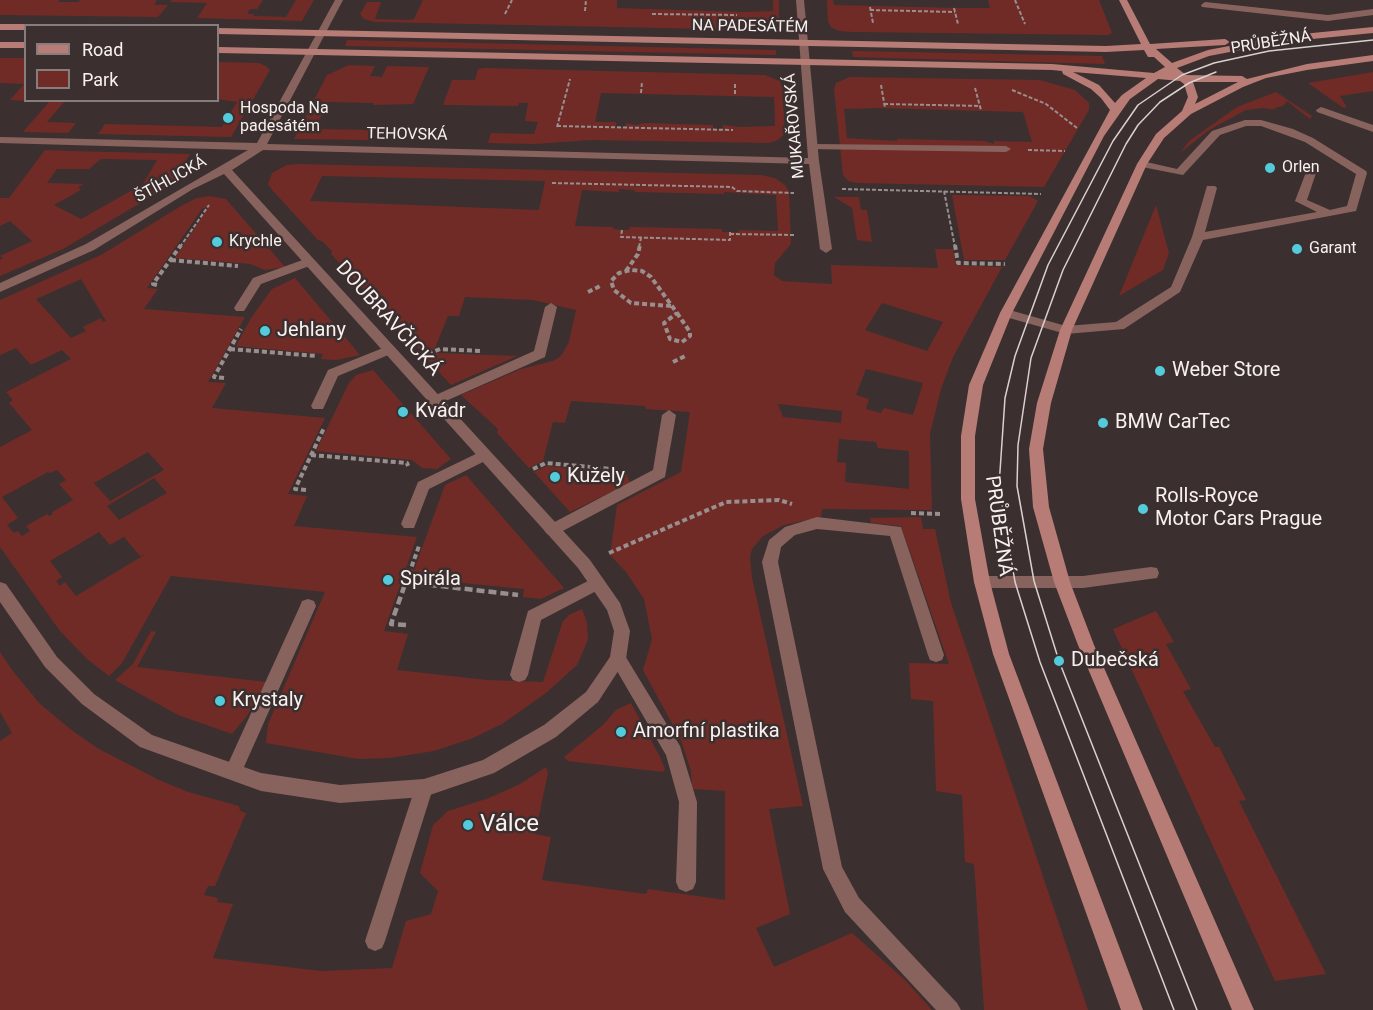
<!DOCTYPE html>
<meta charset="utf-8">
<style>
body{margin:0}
#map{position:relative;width:1373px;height:1010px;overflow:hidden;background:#3b302f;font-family:Roboto,sans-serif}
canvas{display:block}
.legend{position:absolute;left:24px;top:24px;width:195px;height:78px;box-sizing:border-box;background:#3b302f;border:2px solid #877d7c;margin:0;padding:8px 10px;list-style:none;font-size:18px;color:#f8f1f0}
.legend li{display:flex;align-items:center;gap:12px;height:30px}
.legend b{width:30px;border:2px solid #877d7c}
</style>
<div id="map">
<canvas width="1373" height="1010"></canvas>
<ul class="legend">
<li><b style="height:8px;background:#b77c75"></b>Road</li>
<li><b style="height:16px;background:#712b26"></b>Park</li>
</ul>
</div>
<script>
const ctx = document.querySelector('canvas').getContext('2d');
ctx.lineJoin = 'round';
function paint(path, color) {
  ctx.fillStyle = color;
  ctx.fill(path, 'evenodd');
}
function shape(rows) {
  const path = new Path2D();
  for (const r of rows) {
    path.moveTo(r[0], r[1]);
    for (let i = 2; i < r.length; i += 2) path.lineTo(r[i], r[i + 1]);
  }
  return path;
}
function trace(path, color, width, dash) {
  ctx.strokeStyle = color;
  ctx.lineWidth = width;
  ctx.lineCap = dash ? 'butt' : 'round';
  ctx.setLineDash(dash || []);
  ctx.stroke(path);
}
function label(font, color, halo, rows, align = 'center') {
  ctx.font = font + ' Roboto,sans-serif';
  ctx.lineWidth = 5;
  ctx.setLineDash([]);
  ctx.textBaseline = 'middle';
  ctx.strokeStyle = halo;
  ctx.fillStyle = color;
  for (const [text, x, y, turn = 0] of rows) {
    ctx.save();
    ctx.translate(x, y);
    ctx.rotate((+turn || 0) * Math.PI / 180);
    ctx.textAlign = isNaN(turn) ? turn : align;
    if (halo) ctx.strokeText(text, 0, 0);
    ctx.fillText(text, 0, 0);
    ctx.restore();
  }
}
const green = shape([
 [0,0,59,0,58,2,78,2,80,0,157,0,154,5,168,5,158,17,0,15],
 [172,0,263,0,257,9,250,9,247,14,254,14,253,16,286,17,296,0,314,0,302,21,197,18,207,3,170,2],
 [423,0,617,0,617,8,743,12,773,11,773,0,779,0,779,22,770,29,758,30,374,22,364,19,360,14,367,2,381,2,375,19,411,20,414,19],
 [827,0,833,0,834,5,960,8,990,8,988,0,1099,0,1112,33,1108,35,853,32,839,31,831,27,828,21],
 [347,40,776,50,776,55,345,46],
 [852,51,1102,56,1105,64,853,57],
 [0,58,25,58,26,100,65,101,47,122,76,123,68,133,23,132,49,102,10,100,24,84,0,83],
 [219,62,259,63,266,66,270,70,231,137,98,134,105,124,222,127,226,120,232,120,235,116,229,115,237,102,218,99],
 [349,65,375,66,370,76,382,77,387,66,429,67,413,104,373,105,374,103,328,102,315,129,373,130,369,140,294,139,327,75],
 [484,68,765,75,780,81,782,87,785,133,778,140,769,143,591,140,534,144,488,143,491,133,534,134,538,122,525,121,528,103,519,103,518,106,443,105,452,80,475,80,478,69],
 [601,93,774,97,775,126,740,127,723,125,723,129,713,129,713,125,644,123,636,125,626,123,626,127,616,127,616,122,595,122],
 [1373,72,1373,91,1340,96,1347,108,1342,107,1308,83],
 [850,77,1040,80,1075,90,1089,103,1089,110,1044,187,857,183,848,181,843,175,834,89,836,83],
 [878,108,1023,112,1032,142,994,141,994,144,984,141,897,139,897,141,847,138,844,109],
 [1276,92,1312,116,1310,119,1287,101,1283,106,1274,108,1276,110,1263,108,1246,110,1209,130,1180,153,1189,141,1237,107],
 [45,150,70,151,190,154,169,186,63,249,0,276,0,260,3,258,0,256,32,241,10,221,0,226,0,198,9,198],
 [101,159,157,160,143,184,81,219,54,205,81,190,78,187,84,184,47,183,57,169,89,169],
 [298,164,761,175,775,178,785,185,789,192,791,244,775,263,774,275,782,281,832,284,831,265,938,268,935,249,953,249,956,265,1002,267,953,357,941,389,930,434,932,510,822,509,821,517,784,525,763,536,752,549,750,557,752,578,803,806,769,809,790,914,756,928,774,967,852,933,905,980,932,1010,0,1010,0,741,12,733,0,712,0,652,12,670,40,704,74,732,99,749,159,780,188,792,239,806,240,811,246,813,215,886,208,886,204,895,218,898,217,902,233,904,213,958,321,971,392,968,406,921,431,914,438,891,420,873,433,825,448,811,489,798,520,784,546,767,548,773,535,834,551,837,542,880,646,894,648,889,725,900,725,791,692,789,691,771,681,740,643,670,652,639,644,599,626,572,610,555,617,505,681,472,690,412,646,409,645,406,571,401,565,423,553,422,543,461,529,468,497,433,498,429,461,395,521,369,553,361,561,356,569,342,576,310,533,300,465,297,459,316,448,316,435,348,423,354,408,337,409,334,396,321,392,320,331,254,332,251,322,241,318,240,273,191,268,184,272,173,287,165],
 [322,176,545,181,545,182,539,210,310,201],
 [619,189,634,190,635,192,724,194,724,192,776,195,778,231,739,230,739,232,722,232,722,229,630,227,629,230,622,230,613,229,613,227,575,226,582,190,619,192],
 [882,303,943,322,927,351,865,330],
 [866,369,923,383,913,415,884,408,881,413,866,409,869,399,856,395],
 [778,404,842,411,841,423,783,417],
 [839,439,876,442,878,448,909,451,909,489,845,482,846,463,837,462],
 [952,195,1030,196,1038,201,1005,260,964,260],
 [210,196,226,199,285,267,265,270,250,264,175,258,209,206,202,209,147,288,158,289,144,309,245,317,208,382,226,383,212,408,325,418,288,494,307,496,294,526,417,537,384,631,408,634,397,670,487,680,543,682,563,621,569,615,582,609,584,614,587,623,588,640,577,665,546,693,502,724,473,738,434,751,390,758,358,759,266,743,268,724,325,592,171,576,122,663,109,676,87,659,60,631,0,547,0,447,32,430,9,403,13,400,6,392,71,359,62,350,31,365,16,348,0,355,0,300,101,255,181,206,197,198],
 [81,279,106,321,103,322,101,318,83,327,86,331,71,338,36,299],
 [148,452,164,470,110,501,94,483],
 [57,470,66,480,59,484,73,500,52,512,53,514,49,516,47,514,26,526,30,531,22,536,18,531,14,533,7,525,18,518,2,497,48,472,50,473],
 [154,478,167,493,119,520,107,506],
 [99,532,110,545,127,535,124,537,140,556,144,555,76,596,65,582,60,586,56,581,62,577,50,561],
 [834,197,859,197,861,210,867,210,872,242,857,240,852,208],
 [1156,205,1169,253,1163,270,1119,296],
 [295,278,360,355,336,360,321,359,323,354,236,346,251,318,272,289],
 [437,353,517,356,451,385,426,358],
 [373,370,451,459,437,469,422,468,412,460,316,451,349,383,356,375],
 [547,466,626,473,630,483,570,512,534,472],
 [466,475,564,588,541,599,523,597,524,589,411,578,445,485],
 [921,517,923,529,935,529,951,603,1088,1010,984,1010,974,864,965,862,962,795,936,791,933,701,911,699,909,663,949,664,901,526,871,523,870,518],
 [1156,611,1174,642,1166,644,1191,689,1183,691,1215,747,1219,747,1246,800,1239,801,1326,974,1275,981,1113,629],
 [151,631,156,632,137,667,266,682,247,716,232,734,178,715,115,680,133,664],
 [631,703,660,757,665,769,663,772,568,761,564,757,603,725,616,710]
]);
const pathFar2 = shape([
 [1015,0,1025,24],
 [870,7,873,23],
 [954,8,958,24],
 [870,10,955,12],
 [585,11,586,0],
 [505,14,512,0],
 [652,14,737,15],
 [735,84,735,95],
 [881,85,885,108],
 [975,88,981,110],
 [1012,90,1046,104,1077,128],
 [641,93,642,82],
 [884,104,980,106],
 [557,126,733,130],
 [557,127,570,79],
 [1028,150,1065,151],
 [552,183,732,187,737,191,794,193],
 [842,189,1041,194],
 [944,191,955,247],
 [622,230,621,237,730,240,730,232],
 [730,234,796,235],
 [180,247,209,205],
 [639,247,641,238]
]);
const pathFar1 = shape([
 [955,245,958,263,1005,264],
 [171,260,238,266],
 [626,271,638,254,640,245],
 [157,285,153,284,181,245],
 [588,292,600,286],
 [671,306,631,303,614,290,611,281,619,273,631,270,642,271,651,277,677,313],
 [677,313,690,332,690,336,682,342,670,339,664,323,677,313],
 [230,349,317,356],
 [428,354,440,349,482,351],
 [673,362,685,356],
 [224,378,214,377,241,329],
 [311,455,407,463,408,466],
 [533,469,546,463,611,469],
 [306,490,295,489,324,428],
 [911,513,943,514],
 [609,553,726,502,779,500,792,504],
 [409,574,419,546]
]);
const path = shape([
 [405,582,518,595],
 [406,625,391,624,409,573]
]);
const lane = shape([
 [1205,2,1328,15,1373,9,1373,15,1328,21,1202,7,1201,5,1205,2],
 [1321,107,1373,125,1373,132,1317,112,1316,110,1321,107],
 [1245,120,1261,120,1293,129,1313,138,1366,171,1367,173,1356,211,1203,240,1180,292,1124,329,1066,334,1002,316,1000,313,1002,310,1006,309,1066,326,1116,322,1171,287,1192,237,1207,186,1215,186,1217,188,1205,232,1317,212,1295,201,1308,167,1313,164,1318,167,1307,200,1330,210,1347,206,1356,174,1305,142,1261,126,1246,126,1220,135,1183,175,1142,167,1137,164,1142,161,1177,169,1212,131,1245,120],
 [813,144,1006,146,1011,149,1006,152,809,149,809,145,813,144],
 [308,258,314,262,312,265,261,284,244,311,236,311,234,308,253,278,308,258],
 [551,303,557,307,545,357,439,404,429,404,427,401,429,398,534,351,545,307,551,303],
 [388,346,395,350,393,353,338,376,323,409,313,409,311,406,328,370,388,346],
 [669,410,676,415,665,477,557,534,547,534,544,530,547,526,653,470,662,415,669,410],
 [484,450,491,455,489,459,429,489,414,528,404,528,401,524,418,482,484,450],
 [817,517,901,527,944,655,942,660,936,662,930,660,928,655,890,536,817,529,795,535,781,547,778,562,842,867,859,898,957,1003,961,1010,936,1010,845,912,823,869,762,562,769,540,785,527,817,517],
 [1151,567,1157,568,1159,573,1157,578,1083,588,982,588,976,587,974,582,976,577,982,576,1083,576,1151,567],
 [596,577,602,578,604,583,602,588,541,620,528,675,525,680,519,682,513,680,510,675,528,611,596,577],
 [308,599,314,601,316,606,239,778,233,780,227,778,224,772,227,766,300,606,302,601,308,599],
 [618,652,624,654,680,746,697,802,696,882,693,889,686,892,679,889,676,882,679,802,666,755,610,659,612,654,618,652],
 [424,779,431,782,433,788,385,941,382,948,375,951,368,948,365,941,415,788,417,782,424,779]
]);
const street = shape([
 [335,0,343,0,267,144,808,158,796,0,804,0,819,161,832,249,826,253,820,249,809,164,263,150,232,170,590,560,620,603,630,631,626,659,598,702,556,737,494,773,424,797,340,803,261,791,140,747,82,704,45,667,0,602,0,582,6,584,57,657,94,694,152,735,261,773,340,785,424,779,483,760,544,725,586,692,610,657,614,631,607,610,578,568,224,174,193,189,94,250,0,292,0,283,86,244,248,150,0,143,0,137,257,143,335,0]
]);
const secondary = shape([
 [1119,0,1127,0,1150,44,1225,39,1230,42,1225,45,1156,49,1172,63,1208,50,1282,36,1373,27,1373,33,1282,42,1209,56,1177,68,1186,75,1242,76,1247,79,1307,64,1373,55,1373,61,1307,70,1266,78,1243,87,1191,114,1164,138,1147,164,1072,330,1051,403,1043,449,1049,507,1070,582,1094,645,1254,1010,1232,1010,1078,645,1054,582,1033,507,1029,449,1037,403,1060,330,1137,164,1156,134,1182,111,1188,97,1184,84,1180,81,1158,79,1130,99,1104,136,1012,313,983,385,975,436,975,499,990,582,1009,654,1143,1010,1121,1010,993,654,974,582,961,499,961,436,969,385,1000,313,1110,110,1101,98,1091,89,1063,74,1062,71,1052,70,218,53,218,47,1052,64,1154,73,1165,67,1154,57,1148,57,1144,50,1106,52,218,34,218,28,1106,46,1141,44,1119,0],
 [1073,72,1146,78,1122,95,1115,103,1099,85,1073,72],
 [1193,82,1238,82,1195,104,1198,97,1193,82],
 [0,24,26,24,30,26,26,26,26,30,0,30,0,24],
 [0,42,26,42,26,48,0,48,0,42]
]);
const tram = shape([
 [1174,1010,1040,662,1015,582,999,486,1005,398,1015,356,1048,265,1113,141,1138,105,1182,75,1214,63,1269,51,1373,40],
 [1197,1010,1059,661,1034,581,1017,486,1018,445,1031,358,1063,270,1126,144,1138,125,1160,102,1189,83,1216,72]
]);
const markers = [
 [228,118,6,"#53cbdb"],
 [1270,168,6,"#53cbdb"],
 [217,242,6,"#53cbdb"],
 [1297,249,6,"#53cbdb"],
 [265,331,6,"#53cbdb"],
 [1160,371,6,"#53cbdb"],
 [403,412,6,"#53cbdb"],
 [1103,423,6,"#53cbdb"],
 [555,477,6,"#53cbdb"],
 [1143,509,6,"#53cbdb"],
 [388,580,6,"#53cbdb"],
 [1059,661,6,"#53cbdb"],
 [220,701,6,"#53cbdb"],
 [621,732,6,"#53cbdb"],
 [468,825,6,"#53cbdb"]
];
const farStreetnames = [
 ["NA PADESÁTÉM",750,27,1],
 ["PRŮBĚŽNÁ",1271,43,-9],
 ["MUKAŘOVSKÁ",795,126,-95],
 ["TEHOVSKÁ",407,135,1],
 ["ŠTÍHLICKÁ",171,180,-29]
];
const farPoinames = [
 ["Hospoda Na",240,109],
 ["padesátém",240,127],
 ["Orlen",1282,168],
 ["Krychle",229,242],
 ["Garant",1309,249]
];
const streetNames = [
 ["DOUBRAVČICKÁ",388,319,48],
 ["PRŮBĚŽNÁ",998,526,82]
];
const poiNames = [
 ["Jehlany",277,331],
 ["Weber Store",1172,371],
 ["Kvádr",415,412],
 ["BMW CarTec",1115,423],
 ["Kužely",567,477],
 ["Rolls-Royce",1155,497],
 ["Motor Cars Prague",1155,520],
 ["Spirála",400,580],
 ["Dubečská",1071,661],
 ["Krystaly",232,701],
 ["Amorfní plastika",633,732]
];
const nearPoinames = [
 ["Válce",480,825]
];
paint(green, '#712b26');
trace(pathFar2, '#988f8e', 2, [4, 2]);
trace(pathFar1, '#988f8e', 4, [5, 3]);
trace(path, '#988f8e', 4.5, [8, 4]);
paint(lane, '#88635e');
paint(street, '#88635e');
paint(secondary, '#b77c75');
trace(tram, '#d9d1d0', 1.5);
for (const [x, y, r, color] of markers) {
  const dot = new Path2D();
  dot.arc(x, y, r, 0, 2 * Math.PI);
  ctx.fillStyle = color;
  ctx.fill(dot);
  trace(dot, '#3b302f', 2);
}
label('16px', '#f8f1f0', '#3b302f', farStreetnames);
label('16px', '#f8f1f0', '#3b302f', farPoinames, 'left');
label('20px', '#f8f1f0', '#3b302f', streetNames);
label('20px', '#f8f1f0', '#3b302f', poiNames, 'left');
label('24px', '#f8f1f0', '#3b302f', nearPoinames, 'left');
</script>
